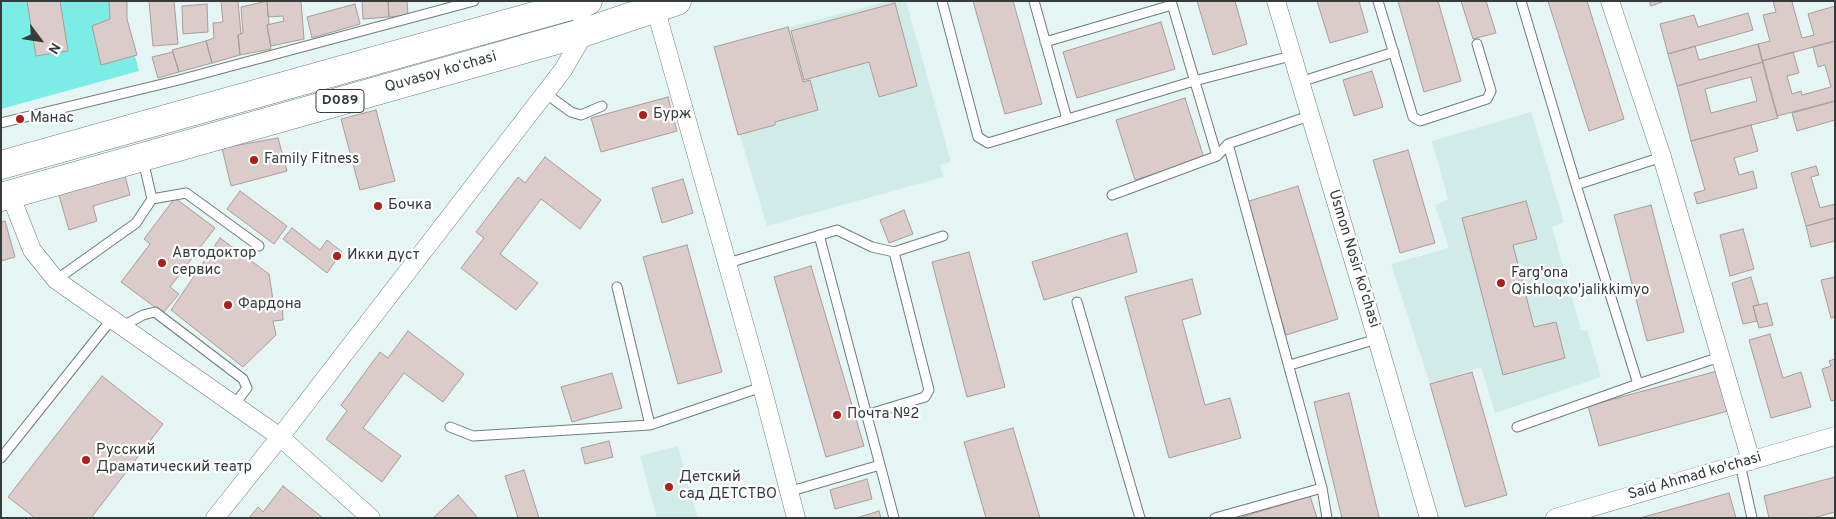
<!DOCTYPE html>
<meta charset="utf-8">
<style>
body{margin:0}
#map{position:relative;width:1836px;height:519px;overflow:hidden;background:#e5f5f4;font-family:Overpass,sans-serif}
canvas{display:block}
.frame{position:absolute;inset:0;border:2px solid #353c3b;pointer-events:none}
.north{position:absolute;left:15px;top:15px;width:50px;height:50px;-webkit-text-stroke:4px #fff;paint-order:stroke;rotate:121deg;font-size:14px;font-weight:700;line-height:20px;text-align:center;color:#353c3b}
.north::after{content:'';display:block;margin:auto;width:18px;height:22px;background:#353c3b;clip-path:polygon(50% 0,100% 100%,50% 72%,0 100%)}
</style>
<div id="map">
<canvas width="1836" height="519"></canvas>
<div class="frame"></div>
<div class="north">N</div>
</div>
<script>
const ctx = document.querySelector('canvas').getContext('2d');
ctx.lineJoin = 'round';
function paint(path, color) {
  ctx.fillStyle = color;
  ctx.fill(path, 'evenodd');
}
function shape(rows) {
  const path = new Path2D();
  for (const r of rows) {
    path.moveTo(r[0], r[1]);
    for (let i = 2; i < r.length; i += 2) path.lineTo(r[i], r[i + 1]);
  }
  return path;
}
function trace(path, color, width, dash) {
  ctx.strokeStyle = color;
  ctx.lineWidth = width;
  ctx.lineCap = dash ? 'butt' : 'round';
  ctx.setLineDash(dash || []);
  ctx.stroke(path);
}
function label(font, color, halo, rows, align = 'center') {
  ctx.font = font + ' Overpass,sans-serif';
  ctx.lineWidth = 4.5;
  ctx.setLineDash([]);
  ctx.textBaseline = 'middle';
  ctx.strokeStyle = halo;
  ctx.fillStyle = color;
  for (const [text, x, y, turn = 0] of rows) {
    ctx.save();
    ctx.translate(x, y);
    ctx.rotate((+turn || 0) * Math.PI / 180);
    ctx.textAlign = isNaN(turn) ? turn : align;
    if (halo) ctx.strokeText(text, 0, 0);
    ctx.fillText(text, 0, 0);
    ctx.restore();
  }
}
const built = shape([
 [889,1,906,1,951,162,940,165,943,177,767,226,714,47],
 [1531,112,1564,222,1552,227,1581,330,1587,330,1601,377,1495,413,1481,367,1430,384,1391,264,1449,248,1435,205,1448,199,1432,141],
 [678,446,698,518,657,518,640,456]
]);
const green = shape([
 [1,1,120,1,139,71,1,109]
]);
const building = shape([
 [27,1,60,1,68,51,36,56,27,1],
 [109,1,127,1,127,19,137,55,101,65,92,26,110,19,109,1],
 [149,1,174,1,178,44,153,46,149,1],
 [221,1,238,1,241,34,238,35,240,55,212,63,206,41,214,38,213,23,223,22,221,1],
 [267,1,301,1,304,39,271,46,267,25,284,21,283,16,268,17,267,1],
 [267,1,269,24,267,25,271,49,240,55,238,35,243,33,241,7,267,1],
 [362,1,388,1,389,17,363,19,362,1],
 [388,1,407,1,408,15,389,17,388,1],
 [973,1,1013,1,1042,104,1005,114,973,1],
 [1197,1,1235,1,1247,44,1213,55,1197,1],
 [1317,1,1359,1,1368,32,1330,43,1317,1],
 [1398,1,1438,1,1461,81,1424,92,1398,1],
 [1461,1,1486,1,1496,33,1473,39,1461,1],
 [1548,1,1587,1,1624,119,1589,131,1548,1],
 [1649,1,1665,1,1651,6,1649,1],
 [1773,1,1795,1,1792,2,1802,38,1814,35,1808,14,1835,6,1835,41,1762,61,1758,44,1770,41,1763,15,1776,12,1773,1],
 [895,3,917,86,879,97,869,62,804,80,791,31,895,3],
 [207,4,208,32,183,34,182,6,207,4],
 [355,4,360,24,312,38,307,17,355,4],
 [1748,13,1753,30,1668,54,1660,24,1694,15,1698,27,1748,13],
 [1161,22,1175,69,1077,98,1063,52,1161,22],
 [788,27,803,82,810,80,818,110,775,122,775,125,738,135,714,47,788,27],
 [206,41,212,63,179,72,172,50,206,41],
 [1835,41,1835,101,1777,116,1762,61,1793,52,1799,73,1787,76,1792,94,1801,91,1802,95,1831,87,1825,65,1818,67,1813,47,1835,41],
 [1758,44,1763,62,1677,86,1668,54,1695,46,1699,60,1758,44],
 [173,52,179,72,158,78,152,57,173,52],
 [1763,62,1778,118,1691,141,1677,86,1763,62],
 [1751,77,1757,101,1711,113,1705,89,1751,77],
 [1372,71,1383,107,1354,116,1343,80,1372,71],
 [668,97,677,131,601,152,591,118,668,97],
 [1185,98,1204,158,1135,180,1116,120,1185,98],
 [1835,101,1835,120,1797,131,1792,113,1835,101],
 [376,110,395,181,360,190,341,119,376,110],
 [1751,125,1758,151,1734,158,1739,175,1753,171,1757,188,1697,204,1694,193,1705,190,1691,141,1751,125],
 [278,138,287,171,231,186,222,148,278,138],
 [1408,150,1435,243,1400,253,1373,160,1408,150],
 [545,157,601,200,580,229,541,199,500,254,538,283,516,310,461,268,484,238,476,232,518,177,525,183,545,157],
 [1816,166,1819,175,1811,177,1820,208,1835,204,1835,218,1806,226,1791,173,1816,166],
 [124,172,130,195,93,206,97,221,69,230,58,192,124,172],
 [683,179,693,213,662,223,652,188,683,179],
 [1298,186,1338,319,1286,335,1246,202,1298,186],
 [240,191,287,226,274,244,227,209,240,191],
 [175,198,215,228,170,287,179,294,163,313,121,282,150,244,144,239,175,198],
 [1526,201,1537,239,1513,245,1534,327,1556,322,1565,358,1503,375,1462,218,1526,201],
 [1651,205,1684,332,1647,341,1614,215,1651,205],
 [904,210,913,234,889,243,880,220,904,210],
 [1835,218,1835,241,1811,247,1806,226,1835,218],
 [5,221,15,257,1,261,1,222,5,221],
 [292,228,320,250,327,240,342,252,327,273,283,239,292,228],
 [1743,229,1754,269,1730,276,1720,235,1743,229],
 [1127,233,1137,272,1044,300,1032,262,1127,233],
 [220,238,269,274,273,300,282,299,283,320,273,321,276,335,243,367,171,310,220,238],
 [687,245,722,372,678,384,643,257,687,245],
 [969,252,1005,387,967,397,932,262,969,252],
 [811,266,864,446,826,457,774,277,811,266],
 [1751,277,1759,305,1753,306,1757,321,1743,324,1732,283,1751,277],
 [1835,277,1835,317,1831,318,1821,280,1835,277],
 [1192,279,1201,314,1182,320,1205,405,1230,398,1241,438,1169,458,1125,297,1192,279],
 [1767,303,1773,325,1759,328,1753,306,1767,303],
 [408,331,464,374,443,402,404,373,363,428,401,456,382,482,326,439,347,411,341,405,380,352,388,358,408,331],
 [1770,334,1783,378,1801,372,1811,407,1771,418,1749,340,1770,334],
 [1835,359,1835,400,1831,401,1822,369,1831,366,1829,361,1835,359],
 [1717,371,1728,411,1599,446,1588,406,1717,371],
 [1472,372,1507,495,1465,507,1430,384,1472,372],
 [612,373,622,408,572,422,561,387,612,373],
 [102,376,163,424,91,518,35,518,8,497,102,376],
 [1349,393,1379,517,1374,518,1342,518,1314,402,1349,393],
 [1013,428,1040,518,986,518,964,442,1013,428],
 [609,441,613,457,585,464,581,448,609,441],
 [524,470,539,518,518,518,505,476,524,470],
 [1835,477,1835,512,1813,518,1769,518,1764,496,1835,477],
 [867,479,872,499,835,509,830,490,867,479],
 [283,486,323,518,249,518,258,507,263,512,283,486],
 [1729,493,1736,518,1640,518,1729,493],
 [458,495,478,518,433,518,458,495],
 [1310,496,1317,518,1239,518,1310,496],
 [879,511,881,518,856,518,879,511]
]);
const lane = shape([
 [942,1,978,137,988,143,1194,81,1291,56],
 [1034,1,1067,119],
 [1171,1,1217,156],
 [1378,1,1413,117,1420,121,1487,99,1491,91,1477,44],
 [1521,1,1576,185,1638,384,1720,357],
 [1045,42,1172,5],
 [1300,82,1394,52],
 [545,93,571,112,581,115,602,106],
 [1309,116,1228,144,1322,488],
 [1,123,179,80,474,1],
 [1576,185,1662,157],
 [1112,195,1217,156,1228,144],
 [152,199,186,193,259,246],
 [819,235,880,465],
 [728,263,837,230,872,247,894,252,943,236],
 [56,280,136,223,152,199,143,160],
 [617,287,650,425],
 [1077,302,1140,518],
 [121,327,143,315,155,312,243,379,247,388,234,405],
 [1290,365,1377,339],
 [866,415,925,397,929,390,894,252],
 [450,427,473,436,650,425,762,387],
 [1517,427,1638,384],
 [1,458,111,320],
 [1740,464,1752,518],
 [788,492,880,465,894,518],
 [1215,518,1322,488,1327,518]
]);
const street = shape([
 [659,1,655,7,762,387,796,518],
 [1276,1,1377,339,1429,518],
 [1610,1,1662,157,1751,461],
 [10,194,32,250,56,280,280,437,371,518],
 [215,518,280,437,563,70,585,32,579,4],
 [1555,518,1835,436]
]);
const primary = shape([
 [1,165,588,1],
 [1,197,585,32,677,1]
]);
const markers = [
 [643,115,5,"#ae1e1b"],
 [20,119,5,"#ae1e1b"],
 [254,160,5,"#ae1e1b"],
 [378,206,5,"#ae1e1b"],
 [337,256,5,"#ae1e1b"],
 [162,263,5,"#ae1e1b"],
 [1501,283,5,"#ae1e1b"],
 [228,305,5,"#ae1e1b"],
 [837,415,5,"#ae1e1b"],
 [86,460,5,"#ae1e1b"],
 [669,487,5,"#ae1e1b"]
];
const shields = [
 [340,101,48]
];
const shieldNames = [
 ["D089",340,101]
];
const streetNames = [
 ["Quvasoy koʻchasi",441,73,-16],
 ["Usmon Nosir ko'chasi",1353,259,73],
 ["Said Ahmad ko'chasi",1695,477,-16]
];
const poiNames = [
 ["Бурж",653,115],
 ["Манас",30,119],
 ["Family Fitness",264,160],
 ["Бочка",388,206],
 ["Автодоктор",172,254],
 ["сервис",172,271],
 ["Икки дуст",347,256],
 ["Farg'ona",1511,274],
 ["Qishloqxo'jalikkimyo",1511,291],
 ["Фардона",238,305],
 ["Почта №2",847,415],
 ["Русский",96,451],
 ["Драматический театр",96,468],
 ["Детский",679,478],
 ["сад ДЕТСТВО",679,495]
];
paint(built, '#d1ebe9');
paint(green, '#7cece7');
paint(building, '#dbccca');
trace(building, '#a99b99', 1);
trace(lane, '#6f7d7c', 11);
trace(street, '#6f7d7c', 19);
trace(primary, '#6f7d7c', 29);
trace(lane, '#fff', 9);
trace(street, '#fff', 18);
trace(primary, '#fff', 28);
for (const [x, y, r, color] of markers) {
  const dot = new Path2D();
  dot.arc(x, y, r, 0, 2 * Math.PI);
  ctx.fillStyle = color;
  ctx.fill(dot);
  trace(dot, '#fff', 2);
}
for (const [x, y, w] of shields) {
  const box = new Path2D();
  box.roundRect(x - w / 2, y - 11.5, w, 23, 4);
  ctx.fillStyle = '#fff';
  ctx.fill(box);
  trace(box, '#353c3b', 1);
}
label('bold 14px', '#353c3b', null, shieldNames);
label('15px', '#353c3b', '#fff', streetNames);
label('15px', '#353c3b', '#fff', poiNames, 'left');
</script>
